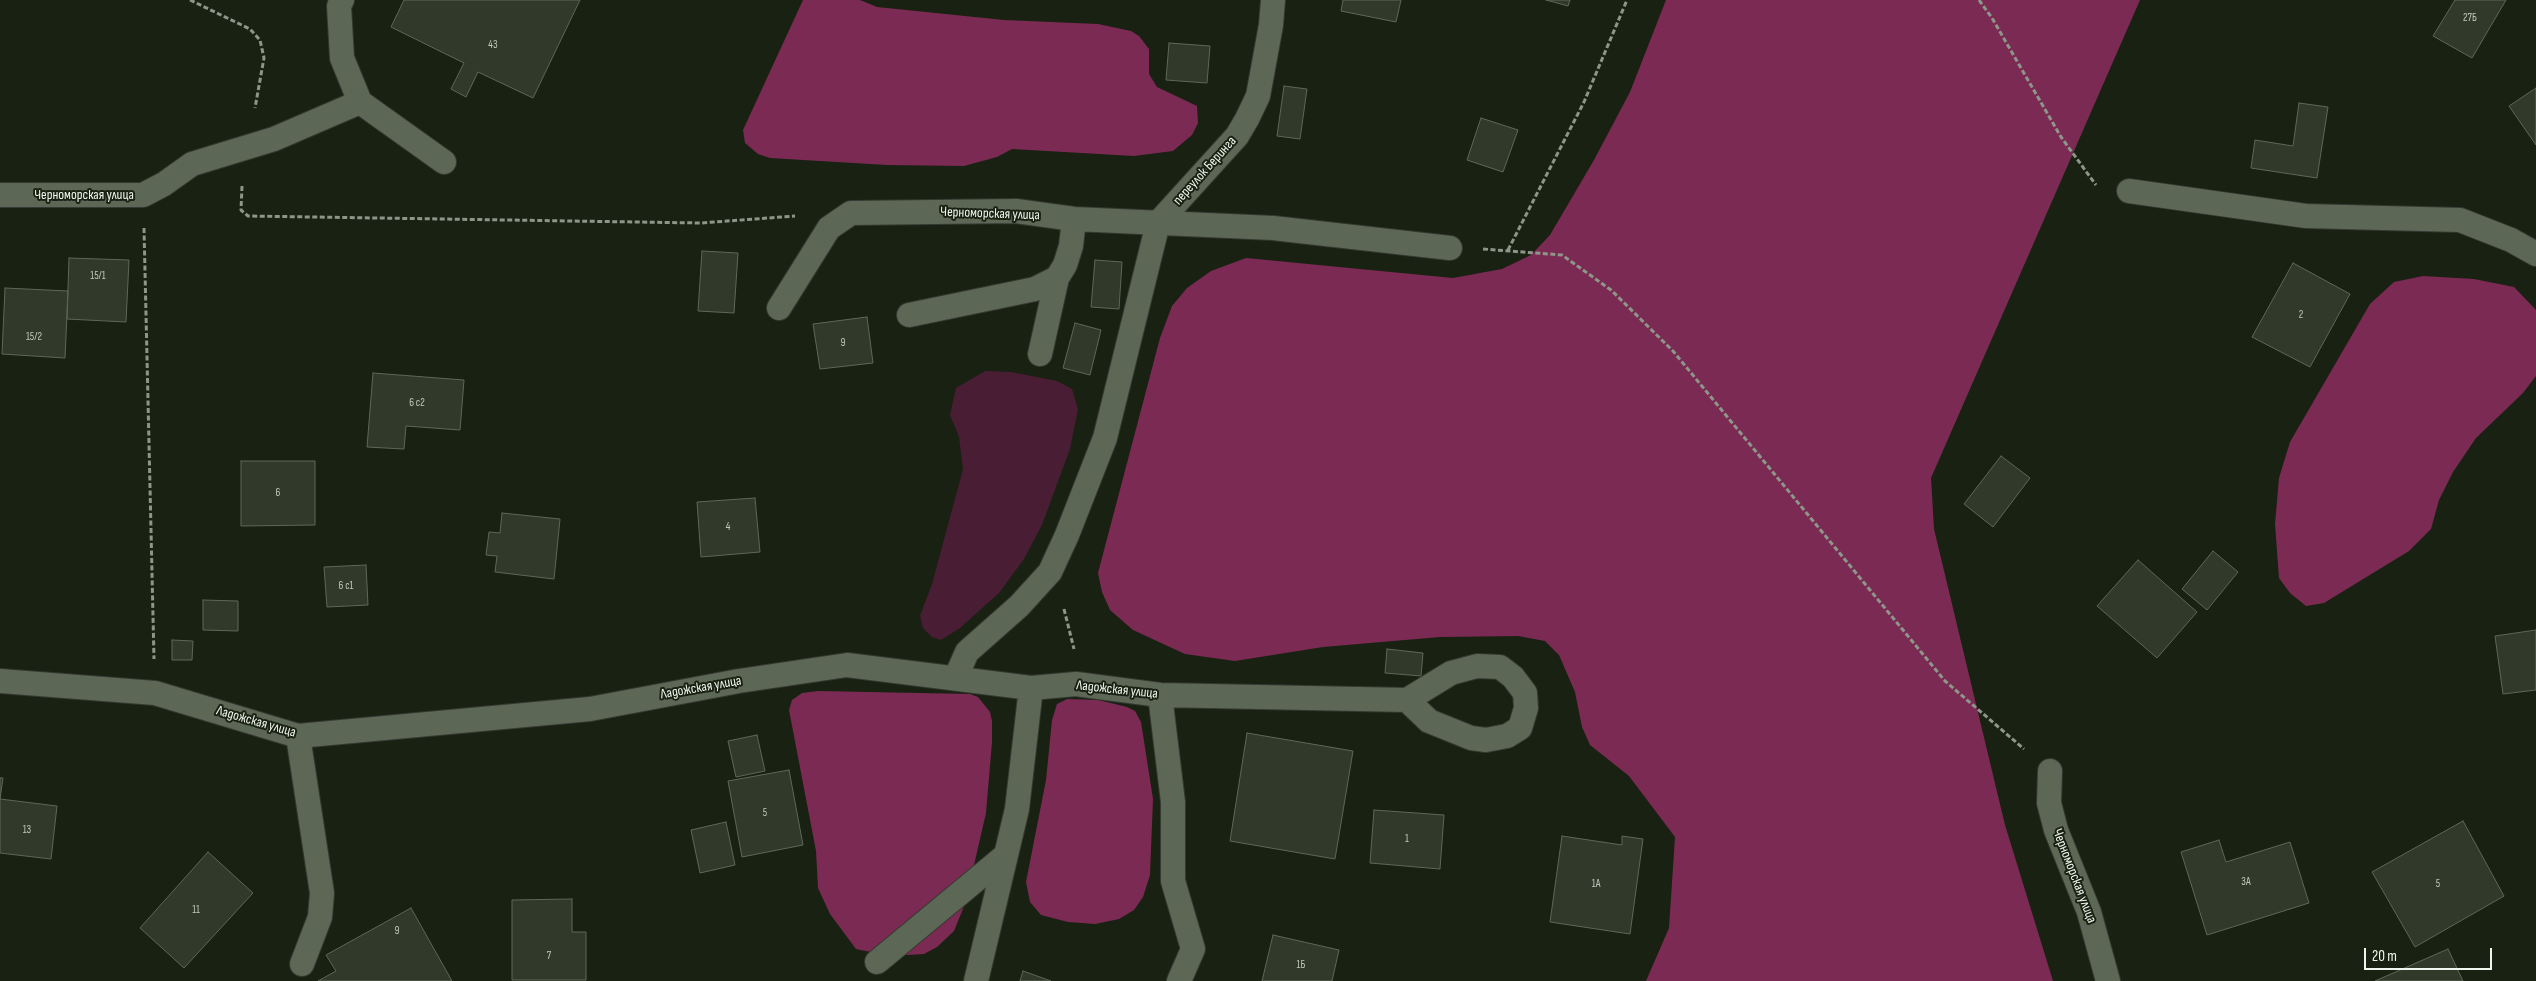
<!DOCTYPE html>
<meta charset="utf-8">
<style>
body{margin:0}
#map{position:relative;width:2536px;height:981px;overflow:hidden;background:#192113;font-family:"Sofia Sans Condensed",sans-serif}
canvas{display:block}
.scale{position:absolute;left:2364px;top:948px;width:128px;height:22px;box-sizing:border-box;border:2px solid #f0f6ed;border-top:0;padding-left:6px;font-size:15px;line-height:18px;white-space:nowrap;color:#f0f6ed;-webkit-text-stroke:4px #192113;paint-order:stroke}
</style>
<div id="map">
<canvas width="2536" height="981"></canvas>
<div class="scale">20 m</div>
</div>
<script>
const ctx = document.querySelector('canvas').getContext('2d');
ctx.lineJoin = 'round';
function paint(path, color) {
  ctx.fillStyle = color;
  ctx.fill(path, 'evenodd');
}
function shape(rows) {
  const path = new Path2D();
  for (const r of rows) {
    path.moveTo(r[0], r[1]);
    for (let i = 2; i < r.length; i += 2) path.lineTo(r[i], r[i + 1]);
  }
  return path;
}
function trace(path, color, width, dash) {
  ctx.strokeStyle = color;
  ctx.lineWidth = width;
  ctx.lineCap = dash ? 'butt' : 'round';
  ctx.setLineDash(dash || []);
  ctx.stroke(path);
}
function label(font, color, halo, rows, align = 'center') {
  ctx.font = font + ' "Sofia Sans Condensed",sans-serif';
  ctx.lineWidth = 4;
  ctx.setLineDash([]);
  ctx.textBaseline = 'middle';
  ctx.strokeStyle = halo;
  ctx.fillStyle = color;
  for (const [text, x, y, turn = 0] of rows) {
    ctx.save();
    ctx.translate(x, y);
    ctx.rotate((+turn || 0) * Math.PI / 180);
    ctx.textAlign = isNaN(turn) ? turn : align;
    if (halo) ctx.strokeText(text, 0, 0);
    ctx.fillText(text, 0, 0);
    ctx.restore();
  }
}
const green = shape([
 [985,371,1011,372,1057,381,1072,389,1078,409,1070,449,1042,525,1024,559,999,593,960,628,941,640,932,637,923,628,920,616,932,584,963,469,959,437,950,415,956,388]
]);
const forest = shape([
 [803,0,860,0,877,7,1004,20,1098,24,1131,31,1139,36,1149,49,1149,74,1157,87,1197,106,1198,123,1192,135,1173,151,1134,156,1012,149,997,157,964,166,887,165,770,158,758,154,745,143,743,130],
 [1666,0,2140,0,1931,478,1934,529,2005,825,2053,981,1646,981,1669,928,1675,837,1629,776,1590,745,1582,727,1575,692,1559,655,1545,641,1518,636,1440,637,1323,647,1235,661,1185,654,1133,630,1110,610,1102,592,1098,573,1160,338,1172,306,1187,288,1211,271,1246,258,1453,278,1502,269,1531,255,1550,235,1594,160,1630,92],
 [2423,276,2474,279,2514,287,2536,310,2536,376,2523,393,2476,438,2453,472,2439,500,2431,529,2409,551,2324,603,2306,606,2290,593,2279,578,2275,524,2279,478,2290,442,2370,304,2394,282],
 [818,691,970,694,978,697,990,712,992,721,992,742,986,813,965,904,954,931,937,947,924,954,890,956,856,949,830,914,818,888,816,851,789,710,792,700,802,693],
 [1067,699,1098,700,1127,707,1135,711,1141,722,1153,799,1150,875,1143,897,1134,910,1119,919,1095,924,1068,922,1041,915,1030,902,1026,882,1046,780,1052,720,1057,704]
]);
const building = shape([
 [404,0,580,0,533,98,478,72,466,97,451,89,464,63,391,27,404,0],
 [1343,0,1401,0,1396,22,1341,11,1343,0],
 [1546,0,1570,0,1568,6,1546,0],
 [2455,0,2506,0,2472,58,2433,36,2455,0],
 [1169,43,1210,46,1207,83,1166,80,1169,43],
 [1284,86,1307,89,1300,139,1277,136,1284,86],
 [2536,88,2536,145,2509,106,2536,88],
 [2299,103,2328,107,2317,178,2251,168,2255,140,2293,146,2299,103],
 [1481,118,1518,130,1503,172,1467,160,1481,118],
 [702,251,738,253,734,313,698,311,702,251],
 [69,258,129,260,126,322,67,319,69,258],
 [1095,260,1122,262,1119,309,1091,307,1095,260],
 [2293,263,2350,294,2310,367,2252,337,2293,263],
 [5,288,68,291,65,358,2,354,5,288],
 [867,317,873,363,820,369,813,324,867,317],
 [1075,323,1101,330,1090,375,1063,368,1075,323],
 [373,373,464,380,460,430,406,426,404,449,367,447,373,373],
 [2001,456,2030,478,1993,527,1964,504,2001,456],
 [241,461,315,461,315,525,241,526,241,461],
 [755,498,760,552,701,557,697,502,755,498],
 [502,513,560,519,554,579,495,572,497,556,486,555,489,532,500,533,502,513],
 [2213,551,2238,572,2207,610,2182,589,2213,551],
 [2138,560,2197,612,2157,658,2097,606,2138,560],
 [366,565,368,605,327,607,324,567,366,565],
 [203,600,238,601,238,631,203,630,203,600],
 [2536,630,2536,690,2503,694,2495,636,2536,630],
 [172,640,193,641,192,660,172,660,172,640],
 [1387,649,1423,653,1421,676,1385,673,1387,649],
 [1247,733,1353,751,1335,859,1230,841,1247,733],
 [757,735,765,771,736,777,728,741,757,735],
 [789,770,803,845,742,857,728,781,789,770],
 [0,778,3,778,0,799,57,806,51,859,0,853,0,778],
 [1374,810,1444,815,1440,869,1370,863,1374,810],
 [2463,821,2504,896,2415,947,2372,872,2463,821],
 [726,822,735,865,700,873,691,830,726,822],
 [1562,836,1622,845,1622,836,1643,839,1630,934,1550,922,1562,836],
 [2219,840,2226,862,2290,842,2309,903,2207,935,2181,852,2219,840],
 [208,852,253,893,184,968,140,928,208,852],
 [572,899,572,932,586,932,586,980,512,980,512,900,572,899],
 [411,908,452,981,318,981,336,971,326,955,411,908],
 [1273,935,1339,950,1332,981,1262,981,1273,935],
 [2448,949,2463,981,2375,981,2448,949],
 [1023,971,1051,981,1020,981,1023,971]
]);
const path = shape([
 [190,0,250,29,260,40,264,58,255,108],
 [1979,0,1992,18,2061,137,2096,185],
 [242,186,241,210,248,216,701,223,795,216],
 [144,228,154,659],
 [1483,249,1562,255,1611,290,1673,351,1945,681,2024,749],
 [1508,250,1584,102,1627,0],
 [1064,609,1074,649]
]);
const service = shape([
 [342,0,339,6,342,58,360,102],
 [2129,191,2306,216,2460,220,2511,240,2536,254],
 [0,195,143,195,164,184,192,164,274,139,360,102,444,162],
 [779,308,829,228,851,213,1016,211,1074,219,1273,228,1450,248],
 [909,315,1035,289,1057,278,1065,265,1071,246,1074,219],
 [1040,354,1057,278],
 [956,677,967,652,1019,606,1050,572,1067,535,1105,438,1158,223,1237,136,1247,119,1258,96,1271,25,1273,0],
 [0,681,155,693,298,736,590,709,739,681,847,665,1031,688,1076,684,1160,695,1407,700,1451,673,1477,666,1500,667,1513,677,1525,693,1526,708,1520,728,1507,736,1486,740,1471,738,1429,721,1407,700],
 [1160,695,1173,802,1173,881,1193,949,1179,981],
 [298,736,322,893,320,917,302,964],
 [2050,771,2049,803,2056,830,2089,912,2108,981],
 [877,962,1006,855],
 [976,981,1017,809,1031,688]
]);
const numberNames = [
 ["27Б",2470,18],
 ["43",493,45],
 ["15/1",98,276],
 ["2",2301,315],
 ["15/2",34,337],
 ["9",843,343],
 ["6 с2",417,403],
 ["6",278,493],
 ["4",728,527],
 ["6 с1",346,586],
 ["5",765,813],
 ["13",27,830],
 ["1",1407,839],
 ["3А",2246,882],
 ["1А",1596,884],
 ["5",2438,884],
 ["11",196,910],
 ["9",397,931],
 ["7",549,956],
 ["1Б",1301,965]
];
const streetNames = [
 ["переулок Беринга",1205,171,-48],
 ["Черноморская улица",84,195],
 ["Черноморская улица",990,214,2],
 ["Ладожская улица",701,688,-10],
 ["Ладожская улица",1117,690,6],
 ["Ладожская улица",256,722,16],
 ["Черноморская улица",2074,876,69]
];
paint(green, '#491d33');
paint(forest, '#7b2b53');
paint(building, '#30392a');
trace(building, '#5e6858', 1);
trace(service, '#343931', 26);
trace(path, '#8e9589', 3, [5, 2.5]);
trace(service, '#5d6756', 24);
label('11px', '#c0c7bc', null, numberNames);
label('14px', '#f0f6ed', '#192113', streetNames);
</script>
